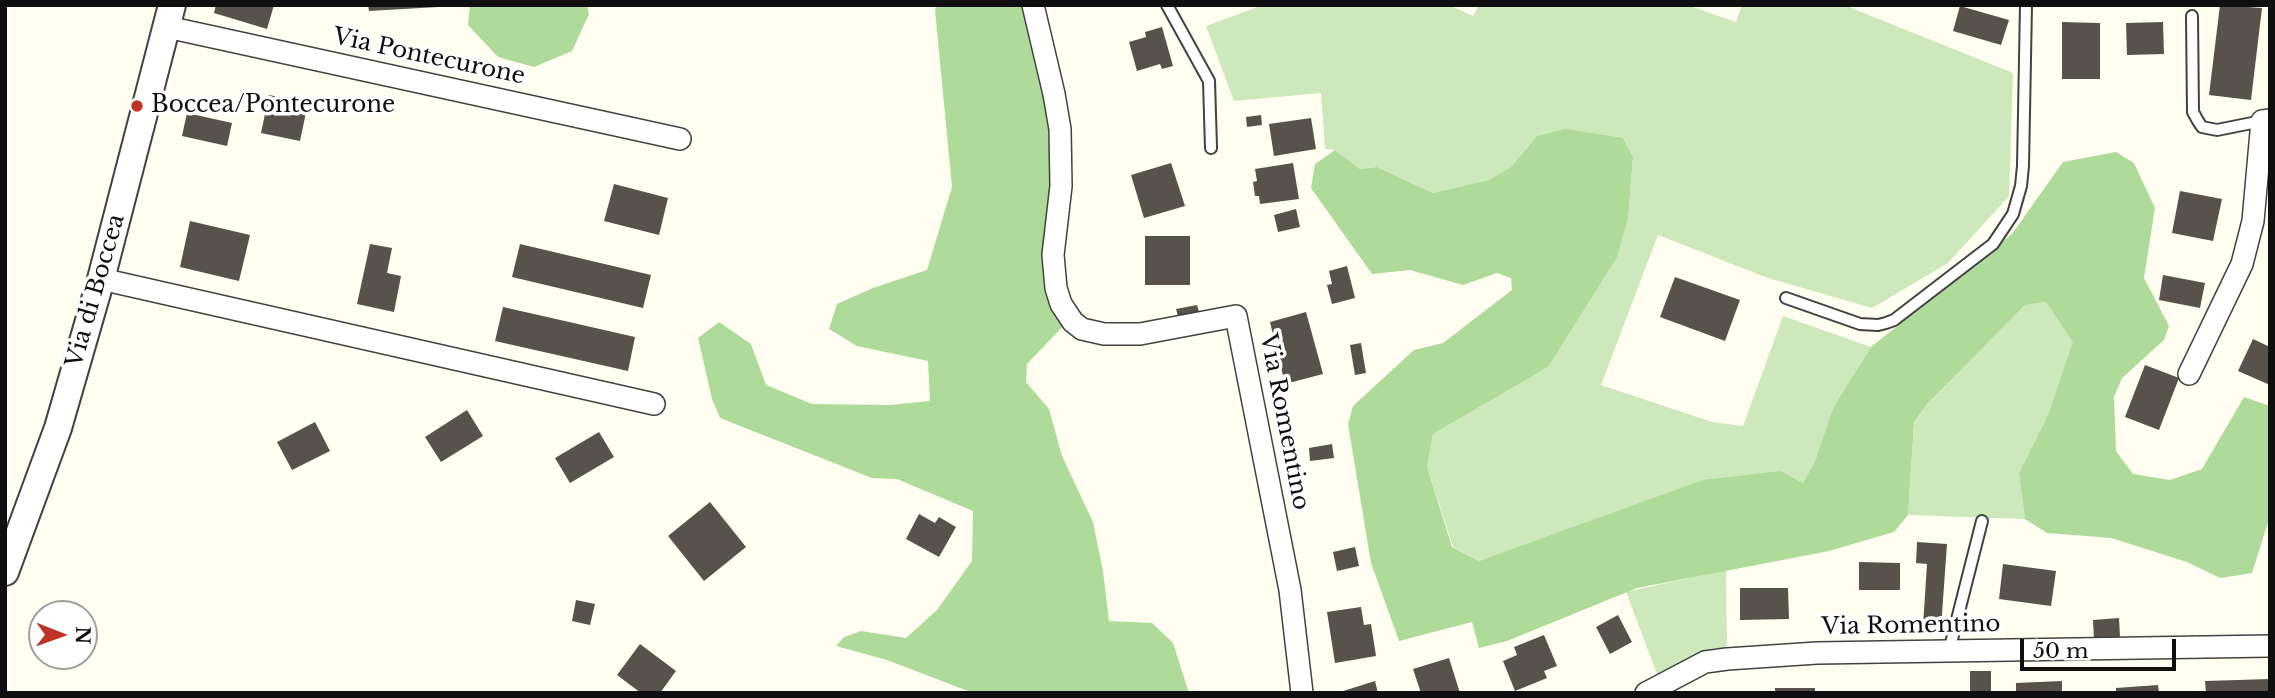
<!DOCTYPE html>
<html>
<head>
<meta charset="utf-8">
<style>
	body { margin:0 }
	#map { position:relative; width:2275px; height:698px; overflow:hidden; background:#fffef1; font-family:"Libre Baskerville",serif }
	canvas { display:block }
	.frame { position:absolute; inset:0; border:7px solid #0f0f0f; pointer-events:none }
	.north { position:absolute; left:28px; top:600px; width:70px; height:70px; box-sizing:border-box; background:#fff; border:2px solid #9f9f9f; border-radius:50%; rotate:91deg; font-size:19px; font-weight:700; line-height:28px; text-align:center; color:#0f0f0f }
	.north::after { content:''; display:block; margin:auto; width:24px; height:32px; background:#be3528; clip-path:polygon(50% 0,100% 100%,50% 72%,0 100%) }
	.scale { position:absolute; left:2020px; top:639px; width:156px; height:32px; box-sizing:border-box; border:4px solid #0f0f0f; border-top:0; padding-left:9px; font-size:21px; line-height:24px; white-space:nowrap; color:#0f0f0f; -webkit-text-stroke:5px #fff; paint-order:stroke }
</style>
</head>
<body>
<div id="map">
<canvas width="2275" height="698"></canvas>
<div class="frame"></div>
<div class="north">N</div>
<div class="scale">50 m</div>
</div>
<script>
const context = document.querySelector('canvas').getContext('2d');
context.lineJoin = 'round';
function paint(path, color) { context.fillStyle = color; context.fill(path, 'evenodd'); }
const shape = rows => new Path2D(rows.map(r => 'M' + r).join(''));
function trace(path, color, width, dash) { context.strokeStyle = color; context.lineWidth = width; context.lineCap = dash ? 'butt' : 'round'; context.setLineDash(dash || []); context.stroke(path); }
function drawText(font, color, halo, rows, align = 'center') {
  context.font = font + ' "Libre Baskerville",serif'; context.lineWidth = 7; context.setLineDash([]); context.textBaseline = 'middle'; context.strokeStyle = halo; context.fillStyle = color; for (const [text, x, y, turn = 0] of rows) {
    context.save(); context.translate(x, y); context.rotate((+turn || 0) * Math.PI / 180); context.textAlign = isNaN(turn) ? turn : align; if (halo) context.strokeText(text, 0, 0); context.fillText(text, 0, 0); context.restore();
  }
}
paint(shape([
	[1263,5,1449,5,1473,16,1479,5,1687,5,1736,22,1742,5,1844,5,2013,73,2009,196,1948,263,1872,308,1768,278,1658,235,1601,385,1712,422,1743,426,1783,316,1871,347,1833,408,1815,461,1803,483,1781,471,1569,530,1479,561,1453,547,1427,467,1433,434,1548,367,1628,219,1633,157,1623,138,1537,136,1511,167,1489,180,1433,193,1377,167,1360,169,1335,150,1325,149,1321,93,1234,101,1206,26],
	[2046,302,2074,342,2048,415,2019,473,2025,519,1908,515,1914,424,1927,404,2025,305],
	[1726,570,1727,646,1657,674,1626,592]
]), '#cde9bb');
paint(shape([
	[470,5,587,5,589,14,572,51,534,67,498,57,468,25],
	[937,5,1022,5,1048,99,1066,323,1027,364,1026,382,1049,409,1062,456,1093,522,1103,571,1109,621,1152,623,1173,643,1189,693,973,693,887,660,836,646,844,637,861,631,906,638,937,610,972,561,973,511,897,479,872,478,720,418,712,399,698,338,719,322,751,344,766,385,812,404,890,405,930,401,928,361,857,346,829,329,837,304,873,288,927,270,952,187,935,10],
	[1565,129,1623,138,1633,157,1628,219,1617,257,1548,367,1433,434,1427,467,1452,547,1479,561,1703,480,1781,471,1803,483,1815,461,1833,408,1871,347,2012,234,2063,162,2116,152,2134,163,2155,208,2144,278,2169,326,2164,340,2122,378,2114,397,2116,451,2133,474,2170,480,2202,469,2244,397,2270,406,2270,516,2252,573,2220,578,2187,562,2111,538,2047,533,2025,519,2019,473,2048,415,2073,342,2046,302,2025,305,1927,404,1914,423,1908,515,1894,532,1829,551,1637,588,1507,641,1479,648,1472,622,1399,641,1371,563,1348,424,1353,406,1414,350,1443,343,1512,290,1511,278,1497,273,1463,285,1410,270,1372,274,1311,188,1315,164,1335,150,1360,169,1377,167,1433,193,1489,180,1511,167,1537,136]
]), '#aeda9a');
paint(shape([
	[216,5,274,5,267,29,214,13],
	[368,5,438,5,438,7,369,11],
	[2220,5,2262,8,2251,100,2209,95],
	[1960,6,2009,20,2001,45,1953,31],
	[2062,22,2100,23,2100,79,2062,79],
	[2163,22,2164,54,2127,55,2126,23],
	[1162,27,1173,66,1162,69,1160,64,1137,71,1129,42,1146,37,1145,32],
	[269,95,308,103,300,141,261,133],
	[187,113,232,123,227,146,182,136],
	[1261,115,1262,125,1247,127,1246,117],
	[1311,118,1316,149,1274,156,1269,124],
	[1171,163,1185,206,1144,218,1131,175],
	[1293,163,1299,199,1260,204,1259,196,1255,196,1253,182,1257,181,1255,169],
	[614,184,668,198,659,235,604,221],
	[2180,191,2222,199,2213,241,2172,233],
	[1296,209,1300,227,1278,232,1274,215],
	[190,221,250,235,239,281,180,267],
	[1145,236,1190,236,1190,285,1145,285],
	[370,244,392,248,387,273,401,276,394,312,357,304],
	[520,244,651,275,643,308,512,277],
	[1347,266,1355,298,1332,304,1327,285,1332,284,1329,271],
	[2163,275,2205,283,2200,308,2159,300],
	[1675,277,1740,300,1725,341,1660,317],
	[1197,305,1200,315,1179,320,1176,309],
	[503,307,635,337,628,371,495,341],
	[1306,312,1323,374,1285,384,1270,322],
	[2253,339,2270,347,2270,385,2238,371],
	[1361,343,1366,373,1355,375,1350,345],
	[2145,365,2179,378,2159,430,2125,417],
	[467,410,483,436,441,462,425,437],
	[315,422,330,451,292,470,277,442],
	[599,432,614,457,570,483,555,458],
	[1332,444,1334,458,1310,461,1309,448],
	[710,502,746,547,704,581,668,536],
	[919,514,935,523,939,517,956,527,939,557,906,539],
	[1917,542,1947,544,1941,628,1923,626,1927,564,1916,563],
	[1355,547,1359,566,1337,571,1333,552],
	[1859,562,1900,563,1900,590,1859,590],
	[2003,564,2056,571,2051,606,1999,599],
	[1740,588,1788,588,1789,619,1740,620],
	[576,600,595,604,590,625,572,621],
	[1361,607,1364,625,1371,624,1376,656,1335,663,1327,612],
	[1618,615,1632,642,1610,654,1596,627],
	[2119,618,2120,637,2094,639,2093,620],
	[1544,635,1557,666,1544,671,1547,678,1515,691,1503,661,1517,655,1514,647],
	[640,644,676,671,660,693,641,693,617,675],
	[1449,658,1460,693,1421,693,1413,669],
	[1970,671,1991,671,1991,693,1970,693],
	[2270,679,2270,693,2206,693,2205,681],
	[1375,681,1378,693,1340,693,1340,692],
	[2062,681,2062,693,2016,693,2016,683],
	[2158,685,2159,693,2116,693,2116,688],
	[1775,688,1815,688,1815,693,1775,693]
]), '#57524b');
const service = shape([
	[1167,5,1209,81,1211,148],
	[2192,16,2193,112,2198,121,2202,127,2217,130,2262,121],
	[1786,298,1860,324,1878,325,1886,323,1894,320,1993,244,2013,214,2021,186,2023,166,2026,5],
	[1949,651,1982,521]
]);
const minor = shape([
	[1033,5,1054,94,1060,129,1061,186,1053,255,1056,288,1061,304,1073,322,1082,329,1104,334,1140,334,1236,316,1290,590,1302,693],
	[167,27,680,139],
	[101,279,654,404],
	[2189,374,2242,264,2253,221,2262,121,2270,120],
	[1646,693,1705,662,1727,659,1817,653,2270,646]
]);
const tertiary = shape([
	[5,572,58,428,101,279,172,5]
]);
trace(service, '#424242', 14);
trace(minor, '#424242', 24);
trace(tertiary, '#424242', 30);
trace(service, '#fff', 10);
trace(minor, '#fff', 21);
trace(tertiary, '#fff', 26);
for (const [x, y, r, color] of [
	[137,106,7,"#be3528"]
]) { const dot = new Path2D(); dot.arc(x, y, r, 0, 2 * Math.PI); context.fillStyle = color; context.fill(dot); trace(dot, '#fff', 2.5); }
drawText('23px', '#0f0f0f', '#fff', [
	["Via Pontecurone",429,57,12],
	["Via di Boccea",96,291,-74],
	["Via Romentino",1284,422,79],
	["Via Romentino",1911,626,-1]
]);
drawText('23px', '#0f0f0f', '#fff', [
	["Boccea/Pontecurone",151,106]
], 'left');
</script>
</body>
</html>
